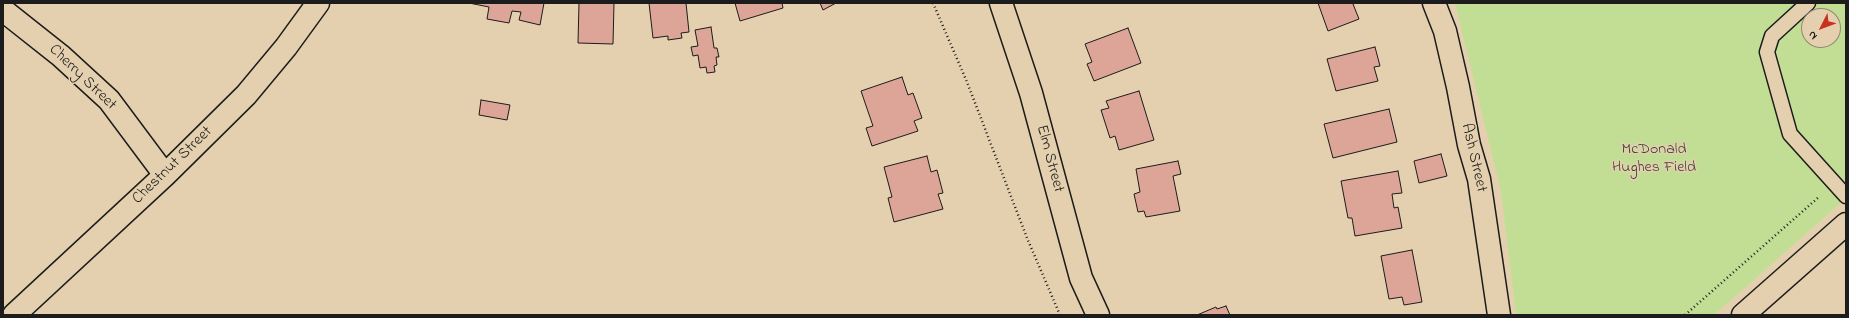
<!DOCTYPE html>
<html>
<head>
<meta charset="utf-8">
<style>
	body { margin:0 }
	#map { position:relative; width:1849px; height:318px; overflow:hidden; background:#e4d0ae; font-family:"Indie Flower",sans-serif }
	canvas { display:block }
	.frame { position:absolute; inset:0; border:4px solid #1c1c1c; pointer-events:none }
	.north { position:absolute; left:1801px; top:8px; width:40px; height:40px; box-sizing:border-box; background:#e4d0ae; border:1px solid #948874; border-radius:50%; rotate:228deg; font-size:11px; font-weight:700; line-height:16px; text-align:center; color:#1c1c1c }
	.north::after { content:''; display:block; margin:auto; width:14px; height:18px; background:#c8321e; clip-path:polygon(50% 0,100% 100%,50% 72%,0 100%) }
</style>
</head>
<body>
<div id="map">
<canvas width="1849" height="318"></canvas>
<div class="frame"></div>
<div class="north">N</div>
</div>
<script>
const context = document.querySelector('canvas').getContext('2d');
context.lineJoin = 'round';
function paint(path, color) { context.fillStyle = color; context.fill(path, 'evenodd'); }
const shape = rows => new Path2D(rows.map(r => 'M' + r).join(''));
function trace(path, color, width, dash) { context.strokeStyle = color; context.lineWidth = width; context.lineCap = dash ? 'butt' : 'round'; context.setLineDash(dash || []); context.stroke(path); }
function drawText(font, color, halo, rows, align = 'center') {
  context.font = font + ' "Indie Flower",sans-serif'; context.lineWidth = 3; context.setLineDash([]); context.textBaseline = 'middle'; context.strokeStyle = halo; context.fillStyle = color; for (const [text, x, y, turn = 0] of rows) {
    context.save(); context.translate(x, y); context.rotate((+turn || 0) * Math.PI / 180); context.textAlign = isNaN(turn) ? turn : align; if (halo) context.strokeText(text, 0, 0); context.fillText(text, 0, 0); context.restore();
  }
}
paint(shape([
	[1455,3,1846,3,1846,198,1714,315,1516,315,1501,191],
	[1809,16,1833,16,1833,40,1809,40]
]), '#c2de95');
const building = shape([
	[469,3,544,3,540,25,519,20,521,12,512,11,509,23,487,19,489,7,469,3],
	[579,3,614,3,613,44,578,43,579,3],
	[649,3,686,3,689,32,681,33,682,38,668,40,668,36,653,38,649,3],
	[735,3,782,3,783,8,740,21,735,3],
	[820,3,836,3,823,10,820,3],
	[1318,3,1355,3,1353,4,1359,19,1328,31,1318,3],
	[711,27,714,48,717,48,719,57,716,57,717,65,714,66,715,72,707,73,706,67,700,68,698,55,693,56,691,47,698,46,695,30,711,27],
	[1128,28,1141,63,1094,81,1087,64,1092,62,1085,44,1128,28],
	[1375,47,1380,66,1374,67,1378,81,1336,91,1327,59,1375,47],
	[902,77,908,95,913,93,922,118,914,121,918,131,872,146,866,128,873,126,861,91,902,77],
	[1139,91,1154,140,1119,150,1115,136,1110,138,1101,110,1109,108,1106,101,1139,91],
	[481,100,510,105,507,120,479,115,481,100],
	[1389,109,1397,142,1333,158,1324,124,1389,109],
	[1441,154,1447,176,1419,183,1414,161,1441,154],
	[927,156,931,172,937,170,943,193,938,194,943,209,894,222,888,198,892,197,884,167,927,156],
	[1178,161,1181,174,1173,176,1180,211,1146,217,1144,211,1138,212,1134,194,1140,192,1136,169,1178,161],
	[1398,171,1402,193,1392,194,1394,208,1398,207,1402,228,1355,236,1352,218,1348,218,1341,181,1398,171],
	[1412,250,1422,302,1404,305,1402,297,1389,299,1381,256,1412,250],
	[1226,306,1230,315,1197,315,1216,307,1217,309,1226,306]
]);
paint(building, '#dda498');
trace(building, '#1c1c1c', 1);
const lane = shape([
	[1808,3,1772,36,1767,52,1790,134,1846,196]
]);
const street = shape([
	[1434,3,1445,31,1458,87,1469,145,1479,179,1499,315],
	[3,10,61,56,109,100,165,175],
	[14,315,165,175,246,95,286,47,318,3]
]);
const secondary = shape([
	[1001,3,1031,93,1081,278,1098,315],
	[1743,315,1846,224]
]);
trace(lane, '#1c1c1c', 17);
trace(street, '#1c1c1c', 25);
trace(secondary, '#1c1c1c', 25);
trace(shape([
	[933,3,967,82,1027,238,1060,315],
	[1685,315,1820,196]
]), '#1c1c1c', 2.5, [1, 3]);
trace(lane, '#e4d0ae', 14);
trace(street, '#e4d0ae', 22);
trace(secondary, '#e4d0ae', 22);
drawText('16px', '#1c1c1c', '#e4d0ae', [
	["Cherry Street",82,78,44],
	["Ash Street",1473,158,77],
	["Elm Street",1049,159,75],
	["Chestnut Street",173,166,-44]
]);
drawText('16px', '#3d4334', '#e4d0ae', [
	["McDonald",1654,150],
	["Hughes Field",1654,168]
]);
</script>
</body>
</html>
